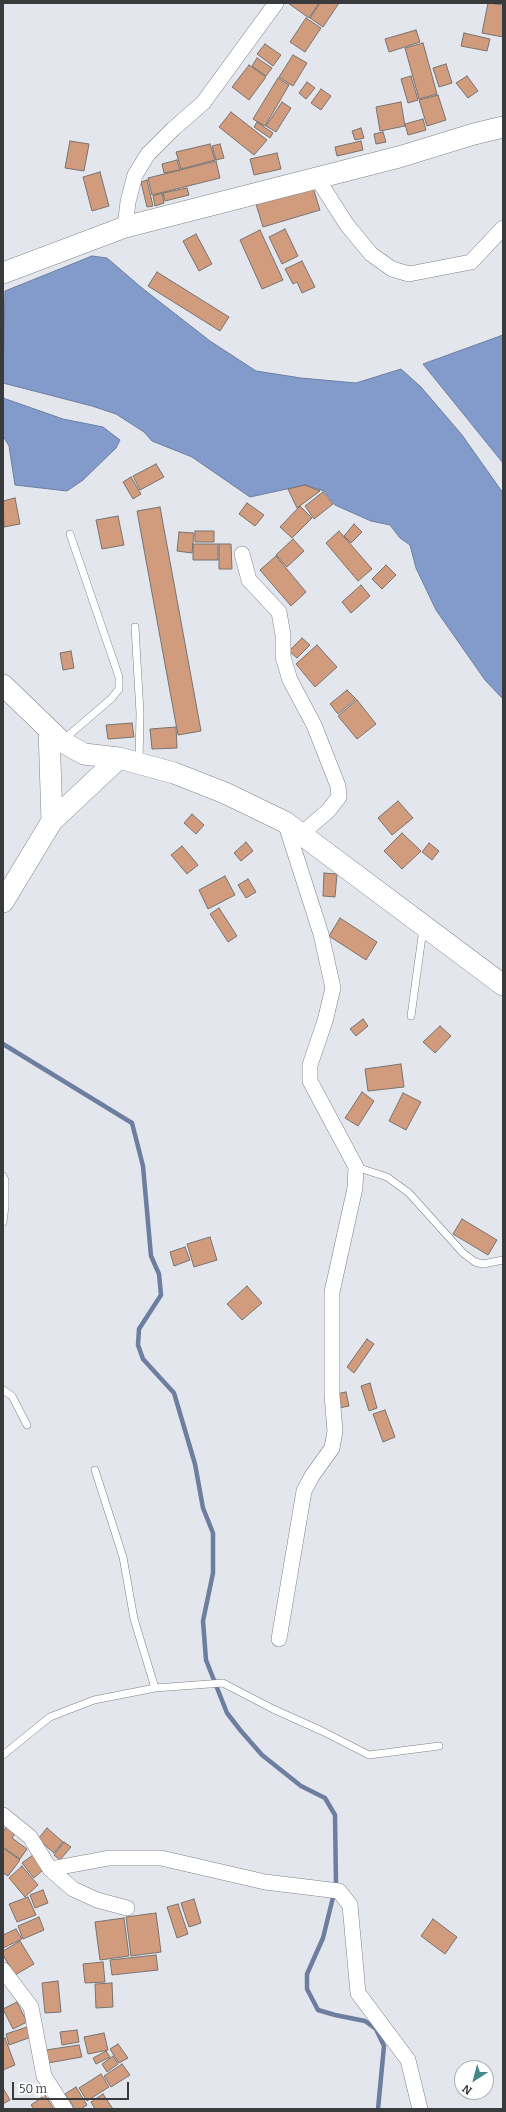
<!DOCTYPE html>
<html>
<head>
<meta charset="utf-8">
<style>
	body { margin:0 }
	#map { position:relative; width:506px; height:2112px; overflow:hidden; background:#e3e7ed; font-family:Bitter,serif }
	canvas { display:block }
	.frame { position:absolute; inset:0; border:4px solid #393a3c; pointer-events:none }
	.north { position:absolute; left:454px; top:2060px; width:40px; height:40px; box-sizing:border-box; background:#fff; border:1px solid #b0b0b1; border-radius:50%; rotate:216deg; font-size:11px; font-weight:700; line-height:16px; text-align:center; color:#393a3c }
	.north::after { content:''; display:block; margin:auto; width:14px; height:18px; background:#428a88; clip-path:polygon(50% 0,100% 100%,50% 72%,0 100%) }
	.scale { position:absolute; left:12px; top:2082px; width:117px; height:18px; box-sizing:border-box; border:2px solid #393a3c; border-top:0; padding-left:5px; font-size:12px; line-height:14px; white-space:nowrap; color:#393a3c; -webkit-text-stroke:3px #fff; paint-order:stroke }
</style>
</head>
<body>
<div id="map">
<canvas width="506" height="2112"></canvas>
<div class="frame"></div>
<div class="north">N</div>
<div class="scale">50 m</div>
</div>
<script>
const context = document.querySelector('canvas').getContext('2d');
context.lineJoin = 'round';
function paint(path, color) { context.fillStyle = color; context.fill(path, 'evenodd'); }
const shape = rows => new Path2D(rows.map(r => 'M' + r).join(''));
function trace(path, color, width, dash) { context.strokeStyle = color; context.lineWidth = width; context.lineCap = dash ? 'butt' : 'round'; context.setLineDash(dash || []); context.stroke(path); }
const water = shape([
	[92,256,107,258,142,288,210,341,256,371,301,378,356,383,401,369,421,387,462,435,503,493,503,699,485,680,436,610,416,568,410,545,400,538,390,525,371,521,335,505,324,491,305,485,250,497,192,457,152,441,144,432,116,414,92,406,3,383,5,291,92,256],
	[503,335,503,463,423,364,503,335],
	[3,398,63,419,103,427,120,440,116,448,83,480,67,491,15,485,9,446,3,436,3,398]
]);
paint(water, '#839bcb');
trace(water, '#6d7ea0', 1);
trace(shape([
	[3,1044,132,1123,143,1166,151,1256,159,1274,161,1295,139,1329,138,1345,143,1359,174,1393,195,1464,203,1508,213,1533,213,1573,203,1621,206,1660,227,1713,241,1731,262,1755,301,1786,325,1798,335,1815,336,1885,323,1938,307,1974,307,1989,318,2010,335,2015,365,2021,376,2029,384,2046,378,2109]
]), '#6d7ea0', 4.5);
const building = shape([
	[288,3,319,3,309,18,288,3],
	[320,3,339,3,323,27,310,18,320,3],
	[488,3,503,5,503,37,482,33,488,3],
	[306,18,321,28,305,52,290,42,306,18],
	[416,30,420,42,389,52,385,39,416,30],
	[464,33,490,39,487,51,461,46,464,33],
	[423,43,437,94,419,99,405,48,423,43],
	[265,44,281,55,273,66,257,54,265,44],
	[293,55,307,63,293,86,279,77,293,55],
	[257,58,272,68,266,76,252,66,257,58],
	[446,64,452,83,439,87,433,68,446,64],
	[249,65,266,77,249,100,232,87,249,65],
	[411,76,418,100,408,103,401,79,411,76],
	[467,76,478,91,468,98,456,83,467,76],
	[278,78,289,85,265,126,253,119,278,78],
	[307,82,315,88,306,99,299,93,307,82],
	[321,89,331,96,321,110,311,103,321,89],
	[438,95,446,120,427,126,419,100,438,95],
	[282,102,291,108,276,132,266,126,282,102],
	[401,102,405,126,380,131,376,107,401,102],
	[231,112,267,140,254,155,219,127,231,112],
	[423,119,426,130,408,135,405,124,423,119],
	[257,122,273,133,270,138,254,127,257,122],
	[361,128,364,138,355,140,352,131,361,128],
	[383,132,386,142,376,144,374,134,383,132],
	[70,141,89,144,84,171,65,168,70,141],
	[361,141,363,150,337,156,335,147,361,141],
	[210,144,215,160,181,169,176,152,210,144],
	[220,144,224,158,216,160,212,146,220,144],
	[277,153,281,169,254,175,250,159,277,153],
	[177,160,180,170,164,173,162,164,177,160],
	[216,161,220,178,152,195,148,178,216,161],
	[100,172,109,206,92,211,83,177,100,172],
	[147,180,153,206,147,207,141,182,147,180],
	[187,188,189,195,165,201,163,193,187,188],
	[313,188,320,210,263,227,256,204,313,188],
	[162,193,164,203,155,206,153,196,162,193],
	[285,229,298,256,282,264,269,237,285,229],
	[260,230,283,280,262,289,240,240,260,230],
	[196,234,212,264,199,271,183,241,196,234],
	[302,261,315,287,302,293,297,282,293,284,285,269,302,261],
	[157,272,229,317,220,331,148,286,157,272],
	[156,464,164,477,140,490,133,476,156,464],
	[131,477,141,494,133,499,123,482,131,477],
	[305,485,320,491,297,508,288,489,305,485],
	[323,492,333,504,314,519,305,506,323,492],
	[15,498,20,524,4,527,3,501,15,498],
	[247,503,264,515,255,526,239,514,247,503],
	[300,506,312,518,292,538,280,527,300,506],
	[160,507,201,731,178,735,137,511,160,507],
	[118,516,124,545,102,549,96,520,118,516],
	[354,524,362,532,351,543,344,536,354,524],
	[195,531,214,531,214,542,195,542,195,531],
	[339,531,372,569,358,581,326,543,339,531],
	[179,532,194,533,192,553,177,551,179,532],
	[293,539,304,551,287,567,276,555,293,539],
	[193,544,218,544,218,560,193,560,193,544],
	[219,544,231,544,232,569,219,569,219,544],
	[276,556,306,592,291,606,260,570,276,556],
	[386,565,396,575,382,589,372,579,386,565],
	[361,585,370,596,351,613,342,602,361,585],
	[302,638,310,645,297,658,289,651,302,638],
	[317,645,337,667,315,687,296,664,317,645],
	[71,651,74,668,63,670,60,653,71,651],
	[347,690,356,699,338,714,330,704,347,690],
	[357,700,376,724,357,739,338,716,357,700],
	[132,723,134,737,108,739,106,725,132,723],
	[176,727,177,748,152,749,150,729,176,727],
	[398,801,413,818,392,835,378,818,398,801],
	[192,814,204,825,196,834,184,823,192,814],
	[402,833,421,851,402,869,384,851,402,833],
	[246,842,253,851,241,861,234,853,246,842],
	[429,843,439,851,432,860,422,852,429,843],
	[182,846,198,865,187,874,171,855,182,846],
	[324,873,337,874,335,897,323,896,324,873],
	[225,876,235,895,208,909,199,890,225,876],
	[248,879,256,892,246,898,238,885,248,879],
	[219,908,237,936,228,942,210,914,219,908],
	[340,918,377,942,366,960,329,936,340,918],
	[363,1019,368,1026,356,1036,350,1029,363,1019],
	[440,1026,451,1036,435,1053,423,1042,440,1026],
	[401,1064,404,1087,368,1091,365,1069,401,1064],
	[362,1092,374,1101,358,1126,345,1118,362,1092],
	[403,1093,421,1102,406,1130,389,1121,403,1093],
	[462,1219,497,1240,488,1255,453,1234,462,1219],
	[210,1237,217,1260,194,1267,187,1244,210,1237],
	[185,1247,190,1260,174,1266,170,1252,185,1247],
	[247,1286,262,1303,242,1320,227,1304,247,1286],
	[367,1339,374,1344,354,1373,347,1367,367,1339],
	[370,1383,377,1408,369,1411,361,1386,370,1383],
	[346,1392,349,1406,339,1408,336,1394,346,1392],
	[385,1410,395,1437,383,1442,373,1414,385,1410],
	[9,1823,18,1829,12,1838,27,1849,20,1859,3,1847,3,1832,9,1823],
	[47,1828,63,1842,54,1853,38,1839,47,1828],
	[64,1842,71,1847,60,1860,54,1855,64,1842],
	[3,1848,20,1860,8,1876,3,1873,3,1848],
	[33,1855,44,1869,34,1878,22,1863,33,1855],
	[22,1866,38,1885,25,1897,9,1878,22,1866],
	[43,1890,48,1903,35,1908,30,1895,43,1890],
	[28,1897,36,1915,17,1922,9,1904,28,1897],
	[194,1899,201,1923,189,1927,181,1903,194,1899],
	[178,1904,188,1934,177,1938,167,1907,178,1904],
	[156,1913,161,1952,131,1956,126,1917,156,1913],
	[39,1917,44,1930,23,1939,18,1926,39,1917],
	[124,1918,129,1956,100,1960,95,1922,124,1918],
	[433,1919,457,1937,445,1954,421,1936,433,1919],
	[16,1929,22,1939,3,1948,3,1935,16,1929],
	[20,1941,34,1964,15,1975,3,1955,3,1951,20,1941],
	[156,1955,158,1970,112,1975,110,1960,156,1955],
	[103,1962,105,1982,85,1983,83,1964,103,1962],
	[58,1981,61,2012,45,2013,42,1983,58,1981],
	[112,1983,113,2007,96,2008,95,1984,112,1983],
	[17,2002,27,2022,13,2029,3,2009,17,2002],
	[30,2026,34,2036,9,2045,6,2034,30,2026],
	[77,2030,79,2042,62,2045,60,2032,77,2030],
	[104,2033,108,2050,88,2054,84,2037,104,2033],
	[5,2038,15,2065,3,2070,3,2039,5,2038],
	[118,2044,128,2058,119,2063,110,2049,118,2044],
	[79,2045,82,2057,48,2063,46,2050,79,2045],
	[106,2051,110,2057,96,2064,93,2058,106,2051],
	[113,2056,118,2064,107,2072,102,2064,113,2056],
	[122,2064,130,2075,111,2087,104,2076,122,2064],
	[101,2074,109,2087,87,2101,79,2088,101,2074],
	[76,2087,87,2105,81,2109,75,2109,65,2094,76,2087],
	[3,2088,10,2100,3,2104,3,2088],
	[103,2094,113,2109,95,2109,91,2102,103,2094],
	[45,2095,54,2109,34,2109,31,2105,45,2095]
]);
paint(building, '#d19c7e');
trace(building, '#78726e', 1);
const service = shape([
	[135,627,140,713,139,762],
	[63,740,111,699,119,689,119,677,70,534],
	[411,1016,423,929],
	[356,1167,387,1177,409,1193,463,1253,475,1262,483,1264,503,1260],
	[3,1176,5,1180,5,1206,3,1222],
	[3,1390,12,1396,27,1425],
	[95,1470,123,1557,134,1619,155,1688],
	[3,1755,50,1717,94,1700,155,1688,223,1683,273,1709,322,1731,369,1755,439,1746]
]);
const minor = shape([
	[317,178,347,225,371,254,392,269,409,274,471,262,503,228],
	[125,227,128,202,135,175,148,154,173,129,203,103,276,3],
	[242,554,249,580,279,612,283,635,283,657,290,680,314,725,338,786,339,797,328,811,301,834],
	[279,1639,304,1491,312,1476,332,1448,335,1431,332,1395,332,1292,355,1188,356,1167,310,1081,310,1065,325,1021,333,988,321,934,285,822],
	[3,1815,30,1837,50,1869,73,1889,97,1900,127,1908],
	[50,1869,109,1858,161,1858,265,1882,339,1891,350,1905,358,1993,408,2060,420,2109],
	[3,1970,31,2007,44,2076,65,2109]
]);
const secondary = shape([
	[3,273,125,227,399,157,474,134,503,127],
	[3,685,61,741,84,754,119,758,174,773,225,793,285,822,503,985],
	[49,730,52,821],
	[3,902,52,821,119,758]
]);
trace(service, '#7f8288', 8);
trace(minor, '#7f8288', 16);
trace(secondary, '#7f8288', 22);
trace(service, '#fff', 7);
trace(minor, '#fff', 15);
trace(secondary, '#fff', 21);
</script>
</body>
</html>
